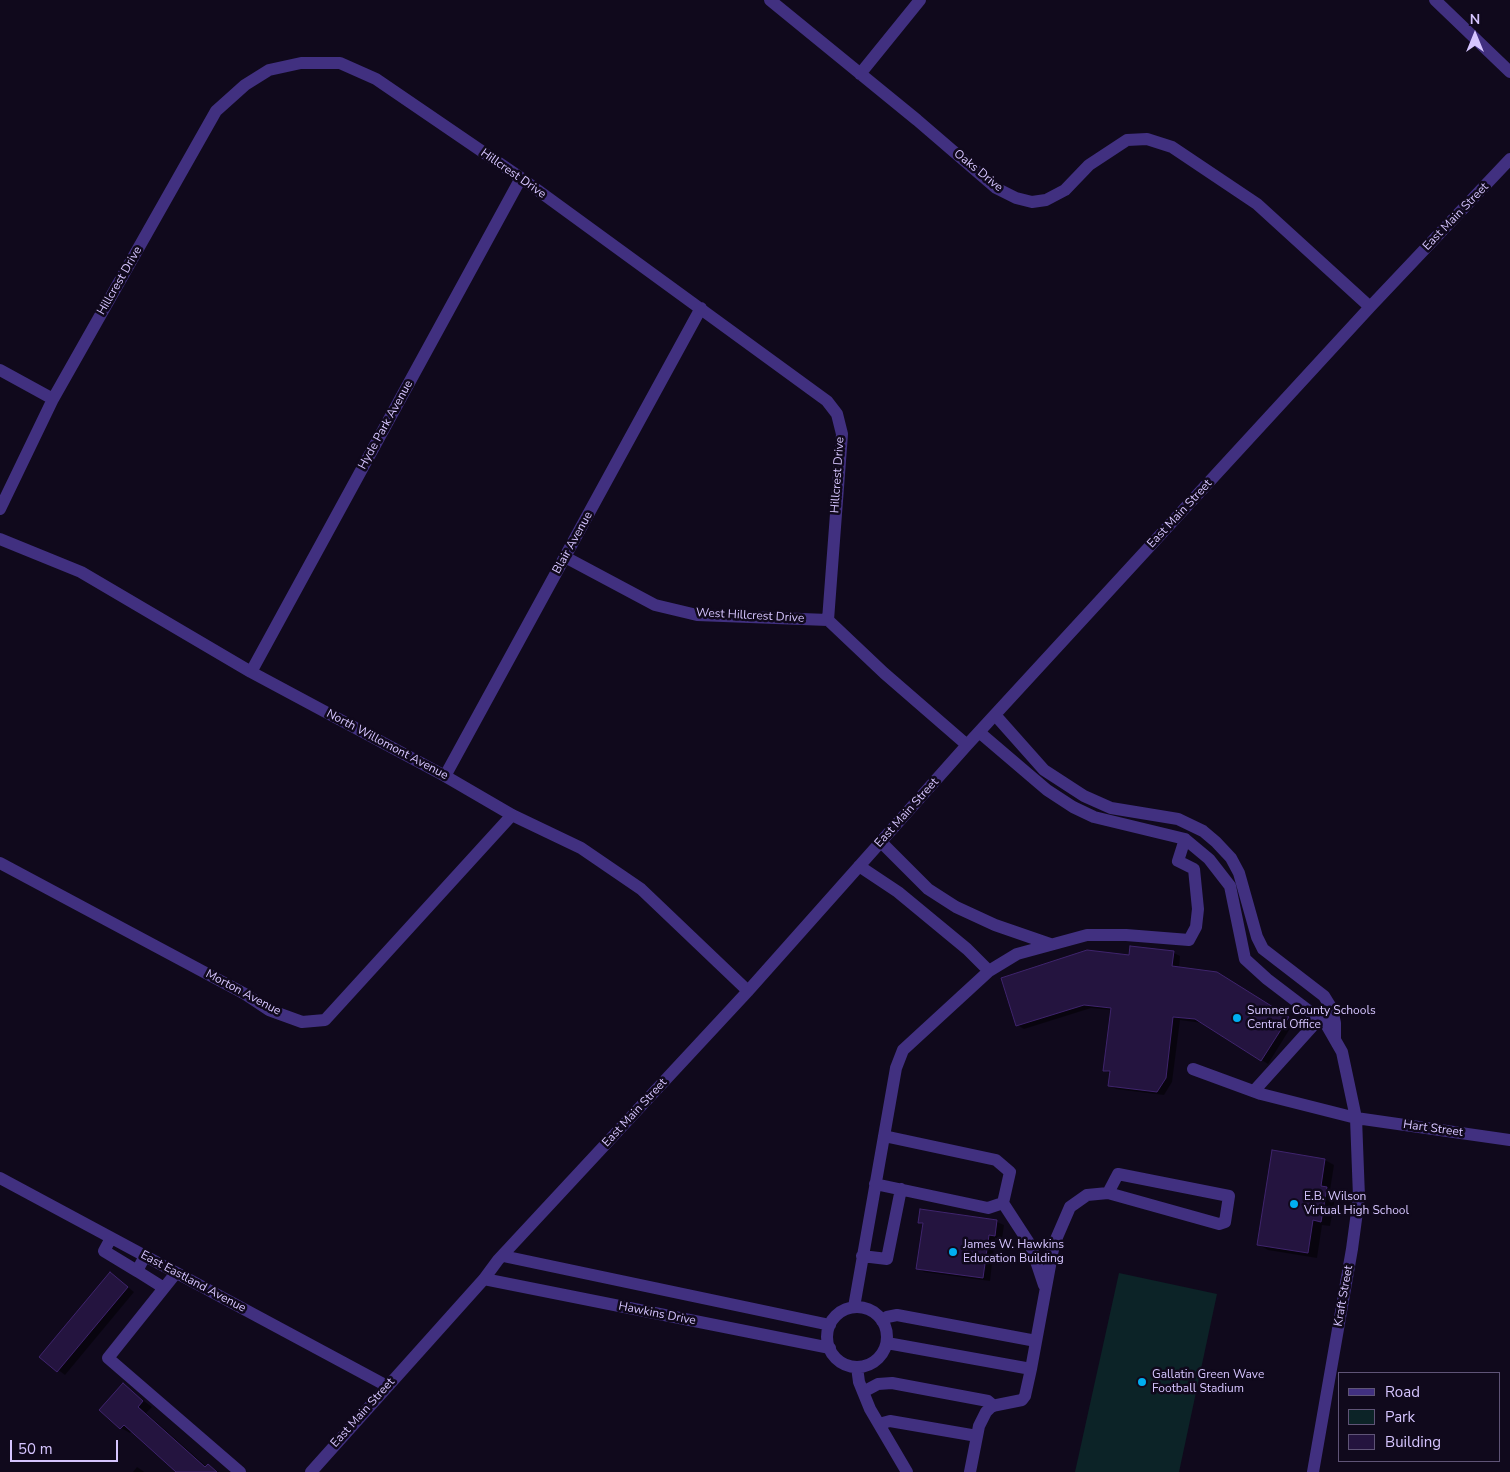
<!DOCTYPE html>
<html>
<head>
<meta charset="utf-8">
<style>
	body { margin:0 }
	#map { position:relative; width:1510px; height:1472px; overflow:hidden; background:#10091c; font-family:"Nunito Sans",sans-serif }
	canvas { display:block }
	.legend { position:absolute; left:1338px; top:1372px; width:162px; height:90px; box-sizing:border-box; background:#10091c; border:1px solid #5f5477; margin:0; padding:6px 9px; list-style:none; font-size:15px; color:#d6c5ff }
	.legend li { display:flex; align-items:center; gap:10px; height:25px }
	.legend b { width:25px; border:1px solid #5f5477 }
	.north { position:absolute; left:1450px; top:10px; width:50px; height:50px; -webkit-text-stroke:4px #10091c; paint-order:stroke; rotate:0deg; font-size:14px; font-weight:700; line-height:20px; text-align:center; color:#d6c5ff }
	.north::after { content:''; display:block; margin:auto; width:18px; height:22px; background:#d6c5ff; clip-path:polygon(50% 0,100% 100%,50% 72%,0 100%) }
	.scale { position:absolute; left:10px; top:1440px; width:108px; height:22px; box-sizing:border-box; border:2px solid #d6c5ff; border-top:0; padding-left:6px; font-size:15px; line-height:18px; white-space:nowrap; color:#d6c5ff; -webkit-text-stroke:4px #10091c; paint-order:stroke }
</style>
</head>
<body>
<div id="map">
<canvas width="1510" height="1472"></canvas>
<ul class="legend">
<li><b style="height:6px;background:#413080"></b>Road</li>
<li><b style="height:14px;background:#0c2327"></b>Park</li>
<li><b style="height:14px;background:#24143f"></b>Building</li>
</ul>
<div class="north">N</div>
<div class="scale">50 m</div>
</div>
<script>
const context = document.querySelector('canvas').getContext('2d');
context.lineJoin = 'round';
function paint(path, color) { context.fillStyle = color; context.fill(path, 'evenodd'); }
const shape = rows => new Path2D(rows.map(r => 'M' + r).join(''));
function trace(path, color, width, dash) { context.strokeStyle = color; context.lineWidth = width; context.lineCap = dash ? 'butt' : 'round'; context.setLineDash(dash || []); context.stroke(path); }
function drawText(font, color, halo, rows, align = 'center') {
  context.font = font + ' "Nunito Sans",sans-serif'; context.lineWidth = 5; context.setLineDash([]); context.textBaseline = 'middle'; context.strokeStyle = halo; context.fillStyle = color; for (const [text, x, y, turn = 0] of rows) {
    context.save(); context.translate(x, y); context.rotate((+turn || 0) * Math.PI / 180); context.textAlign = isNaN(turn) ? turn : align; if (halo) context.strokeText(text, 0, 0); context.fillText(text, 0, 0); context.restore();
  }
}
paint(shape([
	[1119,1273,1217,1294,1179,1472,1075,1472]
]), '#0c2327');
paint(shape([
	[1174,953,1180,956,1179,969,1224,977,1294,1022,1268,1064,1202,1023,1180,1020,1172,1082,1164,1095,1116,1089,1109,1085,1111,1074,1104,1070,1112,1010,1091,1008,1024,1029,1017,1025,1130,957],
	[1273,1152,1325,1160,1334,1165,1330,1190,1336,1193,1330,1226,1322,1225,1317,1258,1268,1250,1259,1245],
	[921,1210,997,1222,1004,1225,1002,1239,995,1238,990,1281,924,1272,918,1268,924,1225,919,1222],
	[110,1273,134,1292,65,1375,41,1357],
	[123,1385,152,1407,146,1413,207,1467,208,1466,219,1472,178,1472,132,1431,130,1433,121,1428],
	[137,1467,143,1471,144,1472,133,1472]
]), '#0007');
const building = shape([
	[1130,946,1174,951,1172,966,1217,972,1289,1017,1261,1061,1195,1019,1173,1017,1166,1078,1157,1092,1108,1086,1110,1071,1103,1071,1111,1008,1084,1005,1016,1026,1001,978,1087,950,1129,955,1130,946],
	[1272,1150,1325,1159,1321,1186,1327,1187,1321,1222,1313,1220,1308,1253,1257,1245,1272,1150],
	[920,1209,997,1220,995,1236,989,1235,983,1278,916,1269,923,1223,918,1223,920,1209],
	[110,1272,128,1287,57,1372,39,1357,110,1272],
	[123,1383,143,1401,138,1407,205,1467,208,1464,217,1472,176,1472,124,1425,120,1429,99,1410,123,1383]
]);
paint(building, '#24143f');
trace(building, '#3f246d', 1);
trace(shape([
	[770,0,917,120,996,188,1016,198,1032,202,1046,200,1065,190,1089,165,1127,140,1147,139,1172,147,1257,204,1370,307],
	[1435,0,1510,72],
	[860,74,920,0],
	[0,370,53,399],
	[0,509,53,399,216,111,245,85,269,70,301,63,340,63,376,79,521,178,827,401,837,414,842,434,828,620,884,673,967,745],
	[0,539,81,572,251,672,445,776,512,815,581,848,641,889,748,991],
	[565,557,655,605,697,615,828,620],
	[251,672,521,178],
	[996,716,1044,770,1084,796,1111,808,1178,819,1203,831,1216,842,1231,858,1239,873,1257,937,1263,949,1324,996,1332,1009,1335,1023,1335,1040],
	[979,732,1047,790,1073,807,1094,817,1185,839,1209,859,1230,886,1245,959,1267,979,1326,1024,1342,1052,1356,1118,1359,1197,1352,1249,1313,1472],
	[445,776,701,308],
	[881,842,928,889,956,907,995,925,1050,944],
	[0,863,245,994,269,1010,302,1022,325,1020,512,815],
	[859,866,898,892,967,949,989,971],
	[1193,1069,1261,1094,1356,1118,1510,1140],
	[1254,1091,1319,1019],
	[0,1178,387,1386],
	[875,1184,988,1208,1003,1203,1010,1172,996,1160,884,1136],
	[1003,1203,1031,1246,1044,1285],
	[111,1238,104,1251,137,1271,145,1256],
	[503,1256,830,1325],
	[862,1256,887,1259,901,1189],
	[137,1271,164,1288],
	[176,1273,108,1358,240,1472],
	[484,1279,830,1348],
	[854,1307,896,1068,903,1050,989,971,1017,954,1087,935,1126,935,1189,940,1196,927,1198,909,1194,869,1178,861,1185,839],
	'827 1337a30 30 0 1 1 60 0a30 30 0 1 1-60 0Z',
	[882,1321,887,1317,897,1315,1036,1341],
	[887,1343,1031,1369,1054,1244,1070,1207,1087,1195,1108,1193,1219,1224,1225,1222,1229,1196,1118,1174,1108,1193],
	[857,1367,859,1382,870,1409,907,1472],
	[863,1392,878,1384,892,1383,988,1401,994,1406],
	[879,1424,890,1421,977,1436],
	[311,1472,484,1279,498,1260,748,991,967,745,1370,307,1510,159],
	[970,1472,979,1426,986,1412,992,1406,1022,1400,1025,1396,1031,1369]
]), '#413080', 12);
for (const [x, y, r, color] of [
	[1237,1018,5,"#00aef0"],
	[1294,1204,5,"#00aef0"],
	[953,1252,5,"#00aef0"],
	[1142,1382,5,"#00aef0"]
]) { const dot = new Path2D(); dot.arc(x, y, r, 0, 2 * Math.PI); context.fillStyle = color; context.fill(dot); trace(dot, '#10091c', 2); }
drawText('12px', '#d6c5ff', '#10091c', [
	["Oaks Drive",978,171,39],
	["Hillcrest Drive",513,174,35],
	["East Main Street",1456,217,-46],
	["Hillcrest Drive",120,281,-60],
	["Hyde Park Avenue",386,425,-61],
	["Hillcrest Drive",838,475,-86],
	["East Main Street",1180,514,-47],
	["Blair Avenue",573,543,-61],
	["West Hillcrest Drive",750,616,3],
	["North Willomont Avenue",387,745,28],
	["East Main Street",907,813,-48],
	["Morton Avenue",243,993,28],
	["East Main Street",635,1113,-47],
	["Hart Street",1433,1129,8],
	["East Eastland Avenue",193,1282,28],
	["Kraft Street",1344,1296,-80],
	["Hawkins Drive",657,1314,11],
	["East Main Street",363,1413,-48]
]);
drawText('12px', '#d6c5ff', '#10091c', [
	["Sumner County Schools",1247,1011],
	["Central Office",1247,1025],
	["E.B. Wilson",1304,1197],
	["Virtual High School",1304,1211],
	["James W. Hawkins",963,1245],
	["Education Building",963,1259],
	["Gallatin Green Wave",1152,1375],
	["Football Stadium",1152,1389]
], 'left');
</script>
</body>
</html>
